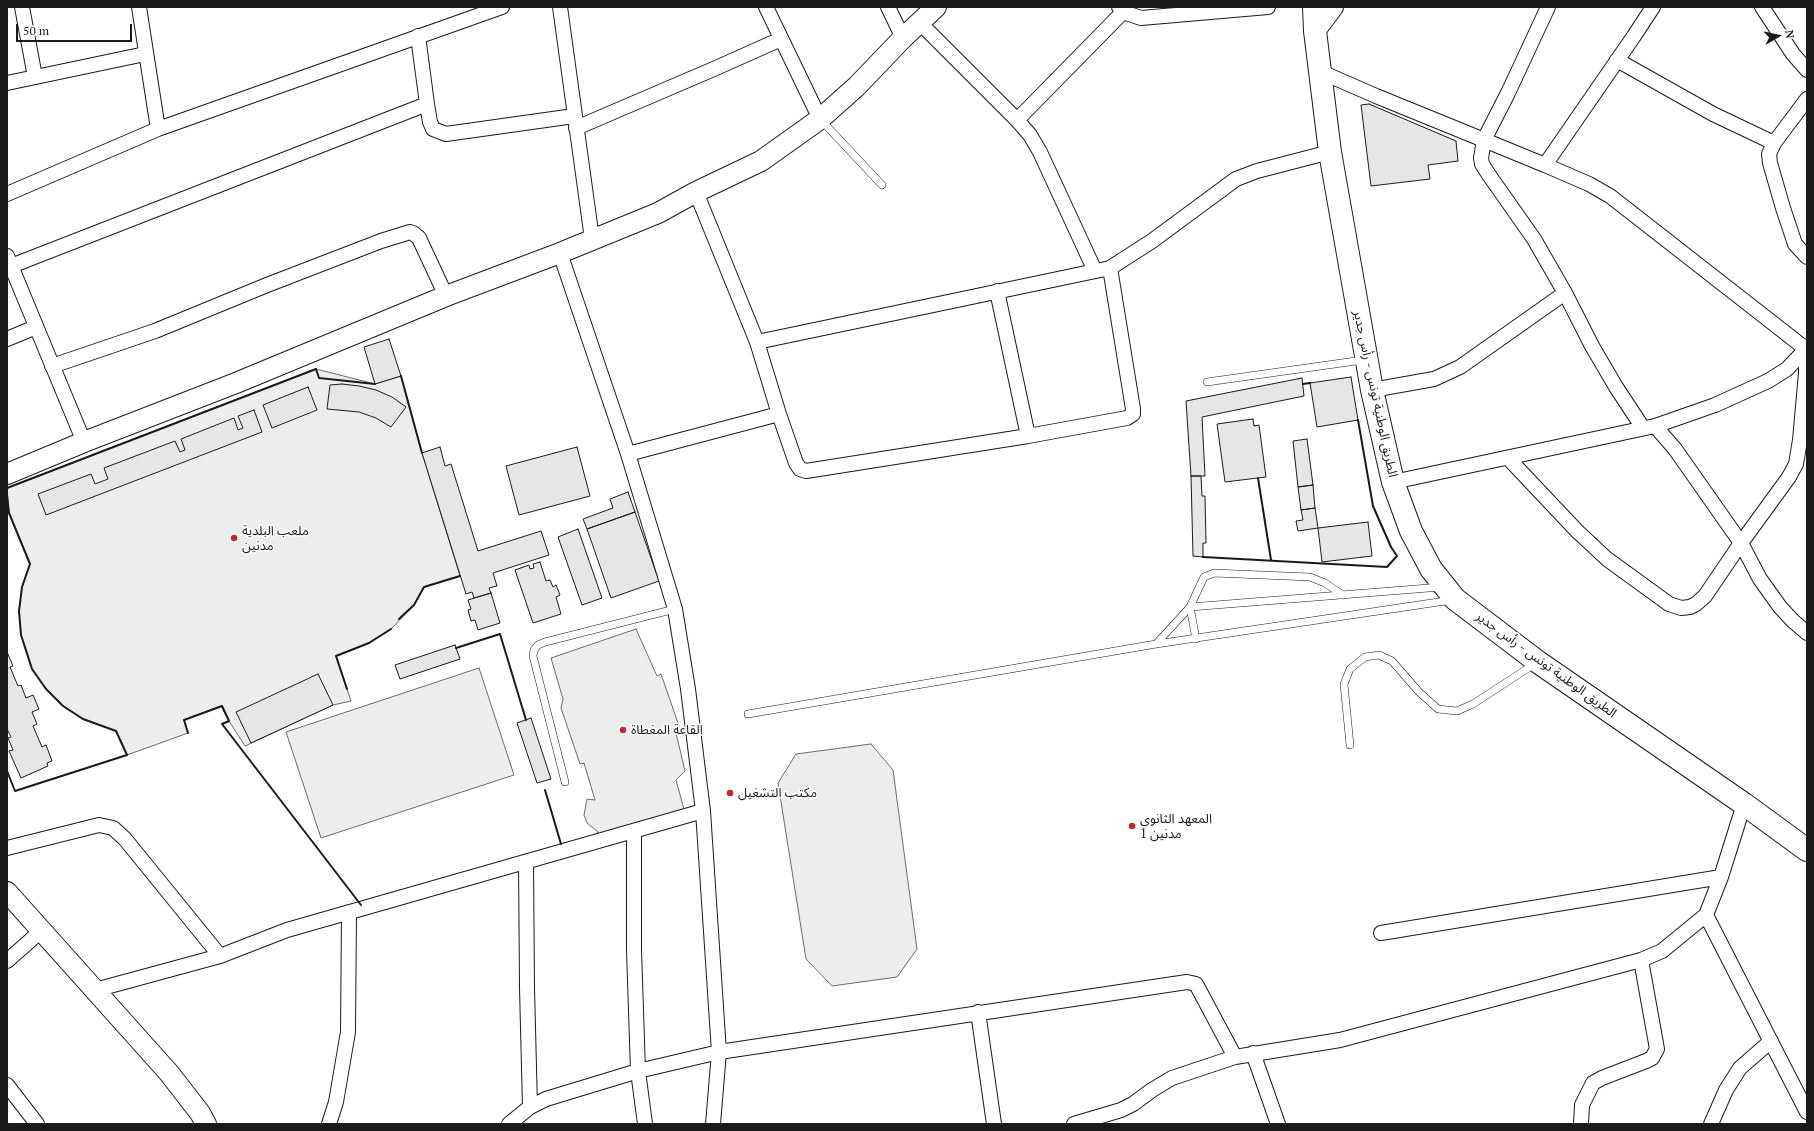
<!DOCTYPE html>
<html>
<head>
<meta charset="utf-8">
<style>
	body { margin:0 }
	#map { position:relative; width:1814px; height:1131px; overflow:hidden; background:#fff; font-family:"PT Serif",serif }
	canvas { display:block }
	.frame { position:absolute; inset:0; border:8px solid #1a1a1a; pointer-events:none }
	.north { position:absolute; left:1758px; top:16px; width:40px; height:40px; -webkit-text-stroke:3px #fff; paint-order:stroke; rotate:81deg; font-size:11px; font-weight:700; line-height:16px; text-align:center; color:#1a1a1a }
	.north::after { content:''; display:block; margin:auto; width:14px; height:18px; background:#1a1a1a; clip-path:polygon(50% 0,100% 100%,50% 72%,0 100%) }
	.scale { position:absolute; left:16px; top:24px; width:116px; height:18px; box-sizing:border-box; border:2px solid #1a1a1a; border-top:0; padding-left:5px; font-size:12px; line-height:14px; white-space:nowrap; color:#1a1a1a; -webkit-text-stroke:3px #fff; paint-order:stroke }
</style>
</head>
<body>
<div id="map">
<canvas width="1814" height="1131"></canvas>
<div class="frame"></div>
<div class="north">N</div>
<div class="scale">50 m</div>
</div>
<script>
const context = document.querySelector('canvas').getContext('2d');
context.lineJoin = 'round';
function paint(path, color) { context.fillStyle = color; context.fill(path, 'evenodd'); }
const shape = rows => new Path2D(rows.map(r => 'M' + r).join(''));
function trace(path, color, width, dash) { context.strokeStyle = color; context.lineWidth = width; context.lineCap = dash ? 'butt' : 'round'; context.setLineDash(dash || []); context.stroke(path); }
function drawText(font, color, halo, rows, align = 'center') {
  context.font = font + ' "PT Serif","Noto Sans Arabic",serif'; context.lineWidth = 3; context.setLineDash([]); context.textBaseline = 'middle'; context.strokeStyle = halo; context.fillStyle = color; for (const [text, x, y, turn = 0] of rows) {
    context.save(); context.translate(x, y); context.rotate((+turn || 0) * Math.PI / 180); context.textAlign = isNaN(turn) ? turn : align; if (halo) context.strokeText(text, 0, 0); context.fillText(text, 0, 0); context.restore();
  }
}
const built = shape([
	[316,369,375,384,401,376,422,453,460,576,424,587,414,605,391,629,369,643,336,656,351,701,333,705,245,746,229,721,221,706,184,720,188,733,127,755,116,731,83,719,63,706,46,689,32,669,21,635,19,611,22,587,30,564,9,513,7,488,316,369],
	[636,629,657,676,661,674,679,726,676,733,685,771,676,780,685,813,599,836,597,831,587,823,584,815,587,799,595,800,584,763,580,764,561,708,563,699,551,658,636,629],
	[479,668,514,775,321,838,286,732,479,668],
	[871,744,893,770,917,949,897,977,832,986,806,959,778,783,796,754,871,744]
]);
paint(built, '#ededed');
trace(built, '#6a6a6a', 1);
const building = shape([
	[1369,104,1456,141,1458,161,1428,165,1430,179,1371,186,1361,105,1369,104],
	[389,339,401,376,375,384,364,347,389,339],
	[1351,377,1358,420,1317,427,1310,383,1351,377],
	[1302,378,1304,396,1202,417,1205,476,1191,476,1186,401,1302,378],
	[342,384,359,386,376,390,392,397,406,407,391,427,376,418,359,412,327,409,330,385,342,384],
	[308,387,317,410,272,428,263,405,308,387],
	[254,410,262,432,46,515,38,494,91,474,95,484,108,479,104,468,175,441,180,452,185,450,181,439,234,418,238,430,243,428,238,416,254,410],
	[1253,419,1254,426,1259,425,1266,477,1225,482,1217,424,1253,419],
	[1307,439,1313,485,1298,487,1293,441,1307,439],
	[440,447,445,466,451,464,478,551,541,531,549,555,493,573,497,586,489,588,491,593,474,598,472,592,466,594,422,453,440,447],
	[577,447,590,496,519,515,506,466,577,447],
	[1191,476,1201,476,1202,496,1205,496,1206,543,1203,543,1203,557,1193,556,1191,476],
	[1313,485,1315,508,1301,510,1298,487,1313,485],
	[628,492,635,512,587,529,583,519,613,508,610,499,628,492],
	[1315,508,1318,528,1298,531,1296,521,1303,520,1301,510,1315,508],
	[635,512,659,581,611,598,587,529,635,512],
	[1368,522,1372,556,1322,562,1318,528,1368,522],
	[578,529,602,598,582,605,558,537,578,529],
	[540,562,546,581,550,580,553,587,556,585,560,595,556,597,561,614,533,623,515,570,529,565,530,569,534,568,533,564,540,562],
	[491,593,500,623,478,630,475,620,471,621,468,610,471,609,468,600,491,593],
	[455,645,460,659,400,679,395,665,455,645],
	[7,652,13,666,10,667,18,686,21,685,26,698,33,695,39,709,32,712,37,724,33,726,42,747,46,745,52,761,47,763,48,766,21,778,9,751,13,750,8,738,11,737,7,729,7,652],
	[318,674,333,705,251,743,236,712,318,674],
	[531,718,551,779,537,783,517,723,531,718]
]);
paint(building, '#e6e6e6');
trace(building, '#1a1a1a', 1);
const lane = shape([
	[821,120,882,185],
	[1207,382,1363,360],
	[1190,607,1441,587],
	[1190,607,1196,639],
	[1156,644,1190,607,1204,577,1214,573,1310,577,1325,583,1343,595],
	[748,714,1156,644,1452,600],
	[1350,745,1344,684,1350,669,1365,657,1379,655,1392,661,1419,692,1438,709,1457,711,1473,704,1536,663],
	[565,782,533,656,534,650,538,645,545,642,675,609]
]);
const street = shape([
	[22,7,35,77],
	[139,7,158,129],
	[560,7,592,239],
	[766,7,820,119],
	[888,7,903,38],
	[1119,7,1123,12,1141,18,1268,7],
	[1762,7,1793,54,1807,70],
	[919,22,1017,120,1030,135,1040,152,1095,271],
	[1617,60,1713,114,1774,143,1769,154,1770,163,1783,208,1795,244,1807,257],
	[1321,72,1376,96,1484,140,1508,93,1548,7],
	[7,83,145,54],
	[427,104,430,122,433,129,446,134,574,116],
	[1017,120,1123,12],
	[576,128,716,68,781,39],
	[1774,143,1807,99],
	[696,192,757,342,1110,268,1152,241,1236,179,1257,171,1330,152],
	[7,194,158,129,502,7],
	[560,253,628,454,675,609,688,689,703,811,719,1052,713,1124],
	[7,256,84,442],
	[11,266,427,104,418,36],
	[997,291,1028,436],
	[7,339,36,327],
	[52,366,155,331,267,285,381,241,410,232,413,233,419,238,446,296],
	[1372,390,1434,379,1460,367,1565,293],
	[779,414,796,463,800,469,806,471,1028,436,1127,418,1133,414,1133,409,1110,268],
	[1655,426,1675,449,1741,543,1760,579,1780,607,1793,621,1807,633],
	[1643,428,1616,387,1592,346,1565,293,1534,239,1489,175,1482,164,1481,158,1484,140,1545,165,1634,36,1653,7],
	[628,454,779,414,757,342],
	[1508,458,1577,531,1607,559,1669,604,1681,608,1690,607,1696,604,1705,596,1741,543,1789,477,1796,464,1800,440,1806,373,1806,349,1610,196,1589,184,1545,165],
	[1393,482,1655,426,1715,405,1768,381,1787,369,1807,348],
	[634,831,634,950,638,1071,645,1124],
	[7,848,99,825,113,828,125,839,220,956],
	[526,862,527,988,530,1107],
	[1706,915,1807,1112],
	[1381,933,1721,877,1744,804],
	[7,961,41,931],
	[95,990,220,956,287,930,703,811],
	[978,1012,994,1124],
	[1253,1053,1278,1124],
	[7,1085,37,1124],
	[329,1124,336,1102,348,1032,349,912],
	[509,1124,530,1107,546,1099,638,1071,719,1052,1187,982,1196,984,1235,1057],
	[1074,1124,1121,1110,1133,1104,1152,1090,1172,1078,1235,1057,1340,1040,1641,960,1662,951,1706,915,1721,877],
	[1581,1124,1582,1105,1593,1083,1602,1078,1646,1061,1652,1058,1657,1049,1641,960],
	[1711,1124,1726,1090,1740,1068,1771,1041]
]);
const secondary = shape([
	[1315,31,1333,7],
	[7,474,84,442,236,383,446,296,560,253,658,213,696,192,761,161,820,119,857,86,903,38,936,7],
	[7,892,169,1073,200,1113,206,1124]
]);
const primary = shape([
	[1314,7,1315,31,1330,152,1372,390,1393,482,1411,531,1431,569,1455,599,1538,662,1744,804,1807,850]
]);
trace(lane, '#1a1a1a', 8);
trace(street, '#1a1a1a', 16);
trace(secondary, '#1a1a1a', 22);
trace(primary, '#1a1a1a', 24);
trace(lane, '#fff', 7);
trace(street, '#fff', 14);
trace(secondary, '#fff', 20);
trace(primary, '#fff', 22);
trace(shape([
	[401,376,422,453],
	[1303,384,1310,383],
	[1258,478,1271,560],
	[7,488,316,369,319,378,375,384],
	[7,495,9,513,30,564,22,587,19,611,21,635,32,669,46,689,63,706,83,719,116,731,127,755,15,791,7,771],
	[1203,557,1387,567,1397,556,1391,547,1373,506,1358,420],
	[399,619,414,605,424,587,460,576],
	[456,648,500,634,526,720],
	[347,689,336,656,369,643,391,629],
	[188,733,184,720,222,706,229,721,222,724,361,905],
	[545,790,561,844]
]), '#1a1a1a', 2);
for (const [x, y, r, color] of [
	[234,538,4,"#c62828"],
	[623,730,4,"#c62828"],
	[730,793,4,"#c62828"],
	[1132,826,4,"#c62828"]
]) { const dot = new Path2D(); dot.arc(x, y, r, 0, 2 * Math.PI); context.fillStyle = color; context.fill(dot); trace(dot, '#fff', 1.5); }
drawText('13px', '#1a1a1a', '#fff', [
	["الطريق الوطنية تونس - رأس جدير",1375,394,78],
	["الطريق الوطنية تونس - رأس جدير",1546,665,36]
]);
drawText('13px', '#1a1a1a', '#fff', [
	["ملعب البلدية",242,531],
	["مدنين",242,546],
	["القاعة المغطاة",631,730],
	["مكتب التشغيل",738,793],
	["المعهد الثانوي",1140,819],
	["مدنين 1",1140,834]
], 'left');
</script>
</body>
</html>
